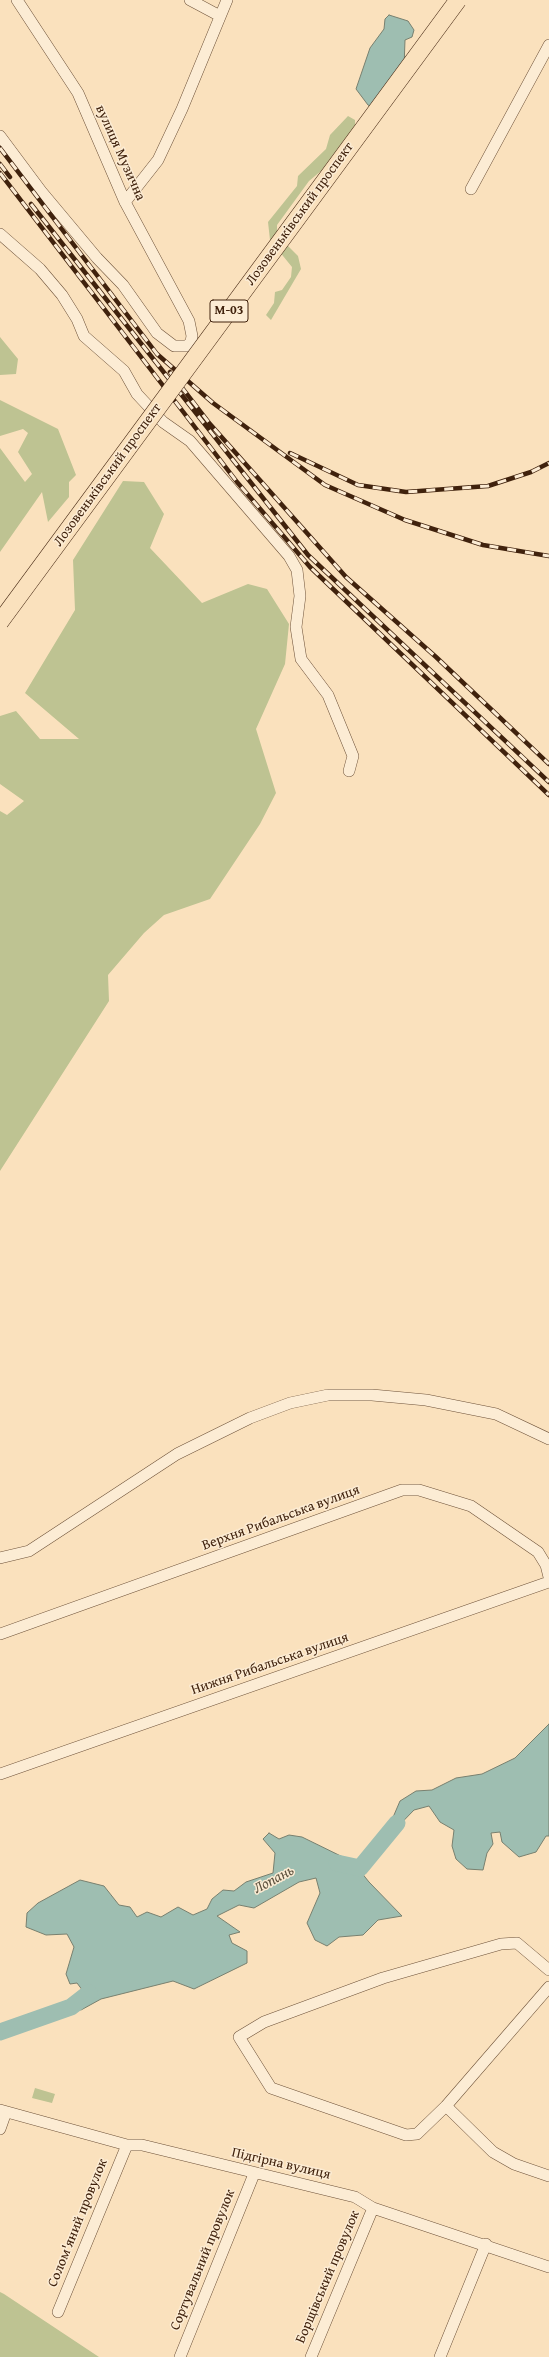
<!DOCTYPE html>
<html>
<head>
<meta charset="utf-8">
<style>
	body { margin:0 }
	canvas { display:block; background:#fae1bd }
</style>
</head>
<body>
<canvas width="549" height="2357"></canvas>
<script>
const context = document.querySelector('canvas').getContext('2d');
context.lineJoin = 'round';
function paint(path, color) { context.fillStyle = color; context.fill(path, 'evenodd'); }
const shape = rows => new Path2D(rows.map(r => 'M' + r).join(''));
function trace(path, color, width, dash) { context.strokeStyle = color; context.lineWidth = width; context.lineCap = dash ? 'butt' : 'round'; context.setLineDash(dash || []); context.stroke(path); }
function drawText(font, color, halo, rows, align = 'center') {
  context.font = font + ' "Gentium Book Plus",serif'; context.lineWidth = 3; context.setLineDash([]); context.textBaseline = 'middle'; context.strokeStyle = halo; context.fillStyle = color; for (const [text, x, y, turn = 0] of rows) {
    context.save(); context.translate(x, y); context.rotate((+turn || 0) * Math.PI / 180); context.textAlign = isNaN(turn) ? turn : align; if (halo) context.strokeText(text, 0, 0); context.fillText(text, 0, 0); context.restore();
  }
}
paint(shape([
	[348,116,355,120,355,125,321,171,309,181,277,225,277,235,298,256,301,269,271,320,266,315,274,303,275,292,282,290,291,277,292,267,270,240,268,222,297,186,298,176,326,149,330,135],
	[0,337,18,359,16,374,0,375],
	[0,400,58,429,76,475,69,482,69,497,48,522,42,492,0,552,0,448,25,482,32,474,18,452,28,433,23,429,0,436],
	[123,481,144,482,164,514,150,548,202,603,248,584,267,589,289,624,285,664,256,729,276,793,260,824,210,899,164,915,144,933,108,975,109,1001,0,1171,0,811,7,815,24,801,0,784,0,716,16,711,40,739,79,739,25,693,75,610,73,560],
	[35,2088,55,2094,52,2103,32,2098],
	[0,2292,4,2294,99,2357,0,2357]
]), '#bec392');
const water = shape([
	[389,15,408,21,414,30,412,37,405,40,404,68,383,113,368,105,356,89,370,48,384,29,385,19,389,15],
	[549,1724,549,1836,546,1836,536,1852,519,1857,502,1842,500,1832,491,1833,493,1844,487,1853,483,1870,467,1869,456,1859,452,1846,454,1830,440,1822,429,1806,414,1810,382,1843,400,1801,416,1791,432,1790,456,1778,482,1774,515,1758,549,1724],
	[269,1833,279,1839,289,1835,302,1837,353,1862,369,1882,402,1916,378,1920,363,1935,339,1937,327,1946,315,1940,307,1923,320,1893,316,1878,299,1882,254,1908,239,1905,217,1916,240,1932,229,1935,232,1943,247,1951,247,1963,194,1989,173,1981,101,1999,81,2010,71,2007,83,1991,77,1983,70,1984,66,1974,74,1947,67,1934,46,1935,26,1927,27,1913,38,1903,80,1880,104,1886,119,1905,130,1907,137,1917,147,1912,161,1917,178,1907,193,1915,207,1909,212,1899,223,1890,234,1891,246,1882,273,1873,275,1853,263,1839,269,1833]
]);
paint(water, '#9ebeb1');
trace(water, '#78806f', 1);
trace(shape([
	[337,1863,360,1868,397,1823],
	[0,2032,71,2007,89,1993]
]), '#9ebeb1', 17);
const minor = shape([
	[190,0,220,16],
	[0,136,41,191,97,258,123,285,157,333,174,346,187,346,191,342,192,336,189,321,125,202,78,93,17,0],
	[471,189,549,45],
	[125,202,158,160,182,109,227,0],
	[0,234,40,269,62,295,77,319,84,336,124,371,137,394,163,422,190,441,289,556,297,570,300,596,296,627,301,659,328,695,353,756,349,771],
	[0,1558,29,1551,177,1454,250,1418,290,1403,328,1395,372,1395,426,1400,496,1414,549,1439],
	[0,1634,402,1490,419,1490,471,1506,538,1552,546,1565,549,1577],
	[0,1774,549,1582],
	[549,1970,517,1943,501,1944,383,1978,264,2022,239,2037,271,2088,406,2135,417,2134,446,2106,549,1987],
	[446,2106,493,2152,514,2164,549,2176],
	[0,2110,127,2145,142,2145,355,2197,373,2208,549,2267],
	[0,2129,6,2112],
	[58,2312,127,2145],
	[180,2357,254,2174],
	[311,2357,373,2208],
	[440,2357,486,2244]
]);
trace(minor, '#6e5239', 12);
trace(minor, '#fcecd4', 11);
const rail = shape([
	[0,148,157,354,213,403,325,485,405,520,483,545,549,556],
	[0,164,10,177],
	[0,173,237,482,310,567,549,795],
	[31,204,308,555,549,782],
	[170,372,210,424,346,577,436,657,549,764],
	[290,453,358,485,406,492,488,486,531,472,549,463]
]);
trace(rail, '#40220d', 4.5);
trace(rail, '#fcecd4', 3, [9]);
const highwayBridge = shape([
	[0,622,458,0]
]);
trace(highwayBridge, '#40220d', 18, []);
trace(highwayBridge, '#fae1bd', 17);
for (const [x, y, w] of [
	[229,311,38]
]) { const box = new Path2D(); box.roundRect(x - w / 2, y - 11, w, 22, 3); context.fillStyle = '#fcecd4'; context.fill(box); trace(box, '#40220d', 1); }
drawText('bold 13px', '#40220d', null, [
	["М-03",229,311]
]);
drawText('14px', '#40220d', '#fcecd4', [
	["вулиця Музична",120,153,66],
	["Лозовеньківський проспект",300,214,-54],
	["Лозовеньківський проспект",108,475,-54],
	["Верхня Рибальська вулиця",281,1518,-20],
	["Нижня Рибальська вулиця",270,1664,-19],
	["Підгірна вулиця",281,2164,13],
	["Солом'яний провулок",78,2223,-68],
	["Сортувальний провулок",203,2260,-68],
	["Борщівський провулок",328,2277,-67]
]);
drawText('italic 15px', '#5c513e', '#fcecd4', [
	["Лопань",274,1880,-28]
]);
</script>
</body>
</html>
